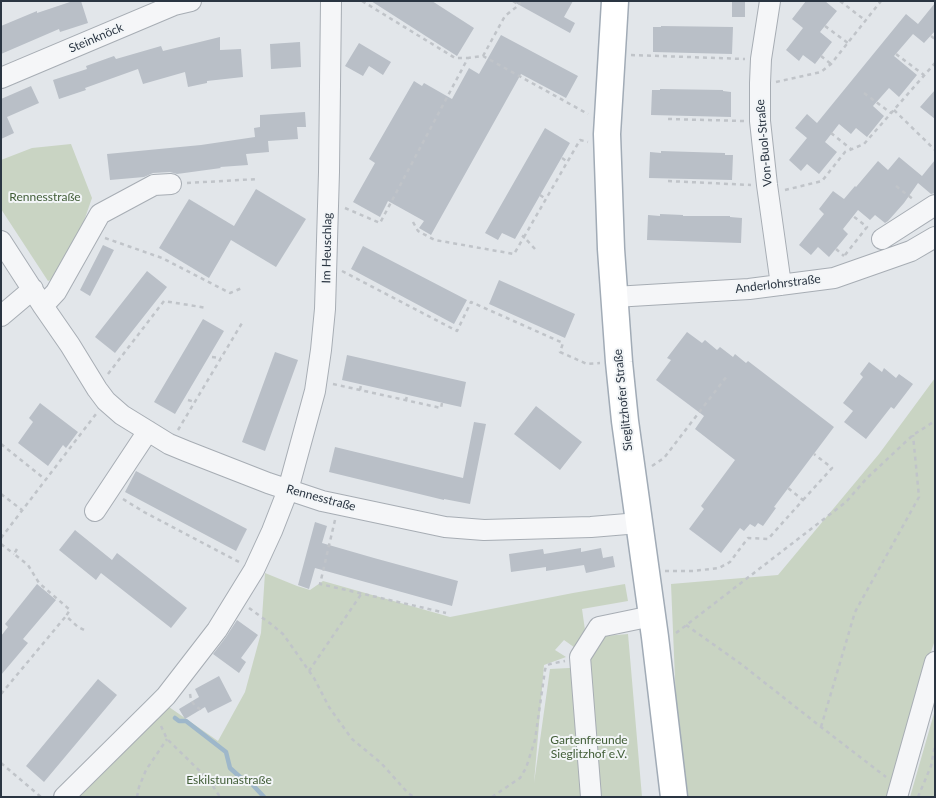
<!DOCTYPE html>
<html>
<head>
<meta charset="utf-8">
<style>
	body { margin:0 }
	#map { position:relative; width:936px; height:798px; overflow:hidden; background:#e2e6ea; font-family:Lato,sans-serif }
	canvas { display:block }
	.frame { position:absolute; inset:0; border:2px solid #2a3542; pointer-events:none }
</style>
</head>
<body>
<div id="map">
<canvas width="936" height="798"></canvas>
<div class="frame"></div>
</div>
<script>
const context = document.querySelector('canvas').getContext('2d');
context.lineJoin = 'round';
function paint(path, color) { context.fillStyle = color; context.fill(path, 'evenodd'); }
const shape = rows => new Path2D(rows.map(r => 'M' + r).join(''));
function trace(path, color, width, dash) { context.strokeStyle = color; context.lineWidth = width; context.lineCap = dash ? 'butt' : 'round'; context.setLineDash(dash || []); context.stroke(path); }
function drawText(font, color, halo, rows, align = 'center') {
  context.font = font + ' Lato,sans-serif'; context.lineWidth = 4; context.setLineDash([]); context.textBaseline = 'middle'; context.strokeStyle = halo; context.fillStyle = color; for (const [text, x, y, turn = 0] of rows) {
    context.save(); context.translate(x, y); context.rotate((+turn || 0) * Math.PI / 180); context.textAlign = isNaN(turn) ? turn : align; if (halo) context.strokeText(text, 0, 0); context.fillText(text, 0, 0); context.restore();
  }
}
paint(shape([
	[71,144,92,198,77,241,56,278,48,281,1,209,1,160,32,148],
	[935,378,935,640,921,682,887,797,680,797,671,584,778,575,879,454],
	[265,573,297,586,310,590,323,581,450,617,573,593,625,584,628,601,582,609,586,637,578,650,564,640,555,650,566,657,544,665,534,783,550,669,588,667,588,659,605,636,628,634,642,797,78,797,128,746,169,707,218,741,245,692,261,633],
	[935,710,935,797,910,797]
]), '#c9d4c3');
trace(shape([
	[175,718,179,721,186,721,226,752,230,768,240,777,250,782,264,797]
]), '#9eb7ca', 4.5);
paint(shape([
	[73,1,81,1,88,23,60,32,59,29,1,54,1,26,37,11,37,13],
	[371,1,432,1,474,28,457,56],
	[512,1,573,1,564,17,575,23,570,33],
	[732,1,745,1,745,17,732,17],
	[806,1,825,1,837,11,820,32,832,42,815,64,803,55,799,61,786,50,803,28,792,19],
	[935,3,935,31,924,43,913,34,894,56,917,75,899,97,889,88,873,106,884,116,867,137,856,128,851,134,839,124,825,142,837,152,819,174,807,164,801,171,789,160,807,138,795,128,807,114,817,123,906,14,918,24],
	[661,26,733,27,732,54,653,52,653,27,661,27],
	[501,35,578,76,566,98,521,74,431,235,419,228,424,221,388,201,380,217,353,202,375,163,369,159,414,81,422,86,424,83,452,99,469,68,479,74],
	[220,37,220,50,241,49,243,77,207,81,207,83,188,87,185,72,143,84,138,69,85,88,86,90,59,99,53,80,87,69,86,66,114,56,116,59,161,46,163,51],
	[300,42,301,67,271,69,270,44],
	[359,43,391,62,383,75,369,66,363,76,345,66],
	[31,86,39,103,7,117,14,133,1,139,1,99],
	[660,89,723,90,723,91,731,92,731,117,651,115,652,90,660,90],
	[935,90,935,119,920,107],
	[305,112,306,127,297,127,298,139,268,141,269,152,246,154,248,165,220,167,221,168,177,174,170,172,153,173,144,177,110,180,107,154,201,145,255,137,254,128,260,127,260,115],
	[545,128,570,143,515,239,502,233,498,240,485,233],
	[661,151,725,153,725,155,733,155,732,180,649,178,650,152,661,153],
	[899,157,922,176,935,160,935,193,931,194,918,183,904,203,888,221,885,223,875,215,870,220,858,210,843,229,848,234,829,257,818,247,811,255,799,245,824,214,819,209,833,191,844,199,855,186,856,187,878,161,888,170],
	[256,189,306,219,276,267,231,240,209,278,159,248,189,199,234,226],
	[660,214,683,215,683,216,730,216,730,217,742,218,741,243,647,240,648,215,660,216],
	[103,245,114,250,90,296,80,290],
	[363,246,467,300,454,324,351,269],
	[147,271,167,287,115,353,95,337],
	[499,280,575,314,565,338,489,304],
	[203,319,224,331,175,414,154,402],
	[687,332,702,343,705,340,717,350,720,347,733,357,735,354,746,363,748,361,834,427,774,507,776,508,763,526,758,523,755,527,750,524,744,531,740,528,721,553,689,529,704,509,701,506,735,460,695,429,704,416,656,380,671,360,667,358],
	[275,352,298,360,265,451,242,442],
	[347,355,466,382,461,407,342,380],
	[869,362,882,372,884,368,896,378,899,374,913,384,894,409,891,407,866,439,844,422,853,411,843,403,863,377,860,374],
	[40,403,78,432,66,448,63,445,48,466,18,443,33,422,29,418],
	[536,406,582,442,560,470,514,434],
	[474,422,486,424,470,504,444,499,444,500,329,472,335,447,463,478],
	[136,471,247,529,236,551,125,492],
	[315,522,327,526,322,543,374,558,458,581,452,606,315,568,309,589,298,585],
	[75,530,112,560,117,553,187,608,171,628,101,573,96,580,59,550],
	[581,548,581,552,601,548,603,558,613,556,615,567,586,573,584,565,546,571,546,567,511,572,509,554,543,549,544,554],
	[37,584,56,600,23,639,28,643,1,675,1,636,8,627,5,624],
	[237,620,258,635,241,658,246,662,239,673,213,654,226,637],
	[219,676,232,701,208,713,205,707,185,719,179,709,199,697,195,689],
	[98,679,117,695,44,782,26,766]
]), '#b9bfc7');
const minor = shape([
	[770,1,761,59,760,83,760,121,767,185,781,285],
	[1,78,174,5,191,1],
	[882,239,935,205],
	[1,241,43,306,70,345,97,389,106,401,122,415,148,431,169,444,186,451,268,483,322,501,445,527,484,530,591,527,639,523],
	[614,297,749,289,834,278,911,251,935,237],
	[43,306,56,292,100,214,154,185,171,184],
	[1,316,33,289],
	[95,511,148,431],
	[64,797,154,708,166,696,217,630,254,570,272,531,288,490,315,391,321,350,325,309,329,172,331,1],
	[591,797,580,657,599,627,652,616],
	[897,797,935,662]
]);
const major = shape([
	[615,1,607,134,611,249,619,362,625,421,655,637,674,797]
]);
trace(minor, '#a7adb4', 22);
trace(major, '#a1abb6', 29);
trace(shape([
	[362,1,455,58,468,58],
	[513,1,519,5],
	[840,1,866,21],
	[825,26,848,43],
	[931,36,935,39],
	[896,54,924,75],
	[631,55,745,59],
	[483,56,505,16,519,5,520,1],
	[821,56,831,64],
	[776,82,821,72,831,64,881,1],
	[864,93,891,113],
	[894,110,935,150],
	[668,119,744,121],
	[831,133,851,149],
	[562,158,568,162],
	[668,181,751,185],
	[187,183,258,179],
	[896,186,914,200],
	[785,190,822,181,845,152,864,144,935,63],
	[540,195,546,199],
	[345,208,380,223,468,58,483,56,588,114],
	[413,222,418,231,429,237,435,240,514,254,524,237,519,233],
	[105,238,162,258,230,293,242,288],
	[535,249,524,237,580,140,588,142],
	[836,249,844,256],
	[845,255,867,227,853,216],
	[342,271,457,331,471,302,563,343,560,352,587,364,600,363],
	[212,357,221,358],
	[108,374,164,301,207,308],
	[333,384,441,408,442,403],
	[360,390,361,385],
	[188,400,195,402],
	[406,401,407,395],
	[178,430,242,323],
	[1,444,46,480],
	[652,466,664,458,727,376],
	[1,494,22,510],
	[123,499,144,512,239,562],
	[803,500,832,468,814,454],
	[335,520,320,584,446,613],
	[1,538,96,414],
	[1,544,14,554],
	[17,549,14,554,28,565,39,583,70,610,66,616,78,627,84,630],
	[665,571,693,571,719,568,730,562,748,538,768,539,803,500,788,488],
	[249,608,271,624,283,634,314,678,329,707,352,739,381,763,408,793,414,797],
	[686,625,741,664,821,727,886,777],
	[676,633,846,502,867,478,913,435,935,421],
	[309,671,362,593],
	[1,694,66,616],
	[190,694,191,700,195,706,200,709,204,707],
	[161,726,167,739,209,780,220,797],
	[821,727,855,612,919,497,913,435],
	[1,763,41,797],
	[137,797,139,787,146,770,167,739],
	[492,797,520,778,526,768,535,740,545,670,546,666,550,664,565,661],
	[918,797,931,766,935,745]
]), '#c0c4c9', 2.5, [4, 4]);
trace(minor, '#f5f6f8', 20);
trace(major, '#fff', 26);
drawText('12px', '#2a3542', '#f2f5f7', [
	["Steinknöck",96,38,-23],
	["Von-Buol-Straße",764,143,-95],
	["Im Heuschlag",327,248,-89],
	["Anderlohrstraße",778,284,-7],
	["Sieglitzhofer Straße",623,400,-96],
	["Rennesstraße",321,498,15]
]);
drawText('12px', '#425e38', '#f2f5f7', [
	["Rennesstraße",45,197],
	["Gartenfreunde",589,740],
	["Sieglitzhof e.V.",589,754],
	["Eskilstunastraße",229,780]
]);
</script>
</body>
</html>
